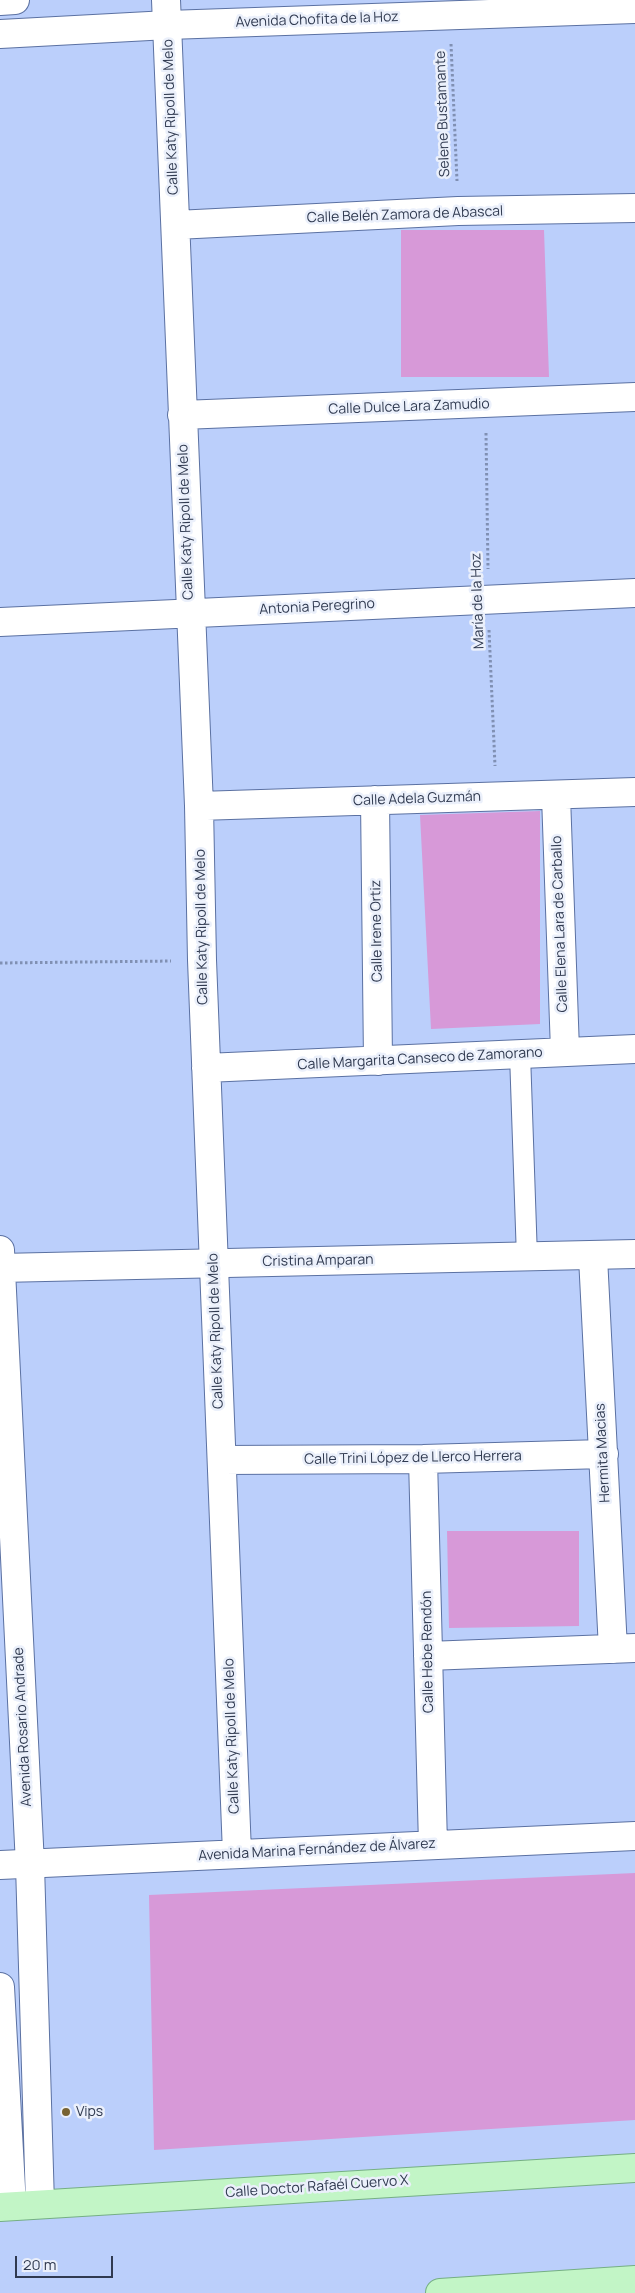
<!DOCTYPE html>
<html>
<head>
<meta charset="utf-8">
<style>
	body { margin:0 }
	#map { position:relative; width:635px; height:2293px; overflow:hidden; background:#bbcffb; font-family:Manrope,sans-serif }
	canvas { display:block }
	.scale { position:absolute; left:15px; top:2256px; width:98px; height:22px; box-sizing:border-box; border:2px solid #303a50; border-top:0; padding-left:6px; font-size:15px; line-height:18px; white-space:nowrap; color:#303a50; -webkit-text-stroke:4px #ebf0fb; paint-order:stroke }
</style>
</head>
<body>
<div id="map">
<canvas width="635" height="2293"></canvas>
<div class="scale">20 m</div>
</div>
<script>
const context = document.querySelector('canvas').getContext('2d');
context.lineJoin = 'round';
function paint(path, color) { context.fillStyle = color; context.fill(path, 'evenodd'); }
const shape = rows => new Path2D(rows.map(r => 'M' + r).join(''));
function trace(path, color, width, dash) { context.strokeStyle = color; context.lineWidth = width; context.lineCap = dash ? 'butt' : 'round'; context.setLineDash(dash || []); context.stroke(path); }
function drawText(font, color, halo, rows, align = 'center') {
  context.font = font + ' Manrope,sans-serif'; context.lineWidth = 5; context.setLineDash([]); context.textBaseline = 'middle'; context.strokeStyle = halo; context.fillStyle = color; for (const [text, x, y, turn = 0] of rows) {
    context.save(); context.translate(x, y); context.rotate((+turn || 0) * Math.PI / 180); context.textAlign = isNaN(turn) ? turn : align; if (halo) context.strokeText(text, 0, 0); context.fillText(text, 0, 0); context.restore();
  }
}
paint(shape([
	[401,230,544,230,549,377,401,377],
	[540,811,540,1024,431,1029,420,815],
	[447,1531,579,1531,579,1626,449,1628],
	[635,1873,635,2120,154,2150,149,1895]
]), '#d799d8');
const pedestrian = shape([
	[520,1054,527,1258]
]);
const minor = shape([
	[166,0,199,806,202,960,237,1853],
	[176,225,458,211,635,208],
	[182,415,635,397],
	[0,622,635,593],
	[556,796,565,1051],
	[375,800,378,1061],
	[199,806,635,792],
	[206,1068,635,1049],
	[593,1257,613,1649],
	[423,1459,433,1845],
	[222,1460,423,1459,604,1454],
	[428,1656,635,1648],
	[0,1865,635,1836]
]);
const tertiary = shape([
	[0,1,15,0],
	[0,34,168,25,635,9],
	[0,1250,30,1865,40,2204],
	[0,1268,635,1254],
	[0,1987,12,2206]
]);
const primary = shape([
	[0,2207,635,2168],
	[440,2293,635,2280]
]);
trace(pedestrian, '#5b71a2', 22);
trace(minor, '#5b71a2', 30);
trace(tertiary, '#5b71a2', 30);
trace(primary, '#75af84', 30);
trace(shape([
	[451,44,457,181],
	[486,433,488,569],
	[489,630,495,766],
	[0,963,171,961]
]), '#8090b3', 3, [2.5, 2.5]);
trace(pedestrian, '#fff', 20);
trace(minor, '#fff', 28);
trace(tertiary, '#fff', 28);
trace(primary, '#c2f5c6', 28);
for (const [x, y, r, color] of [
	[66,2112,5,"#786332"]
]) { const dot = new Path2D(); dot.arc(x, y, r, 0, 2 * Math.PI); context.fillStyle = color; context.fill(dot); trace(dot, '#ebf0fb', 2); }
drawText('14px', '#303a50', '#ebf0fb', [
	["Avenida Chofita de la Hoz",317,20,-2],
	["Selene Bustamante",443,114,-92],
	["Calle Katy Ripoll de Melo",171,117,-92],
	["Calle Belén Zamora de Abascal",405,215,-2],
	["Calle Dulce Lara Zamudio",409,407,-2],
	["Calle Katy Ripoll de Melo",186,522,-92],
	["María de la Hoz",478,601,-92],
	["Antonia Peregrino",317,607,-3],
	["Calle Adela Guzmán",417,799,-2],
	["Calle Elena Lara de Carballo",560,924,-92],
	["Calle Katy Ripoll de Melo",202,927,-91],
	["Calle Irene Ortiz",377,931,-91],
	["Calle Margarita Canseco de Zamorano",420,1059,-3],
	["Cristina Amparan",318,1261,-1],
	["Calle Katy Ripoll de Melo",216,1331,-92],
	["Hermita Macias",603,1453,-93],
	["Calle Trini López de Llerco Herrera",413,1458,-1],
	["Calle Hebe Rendón",428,1652,-91],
	["Avenida Rosario Andrade",23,1727,-93],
	["Calle Katy Ripoll de Melo",232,1736,-92],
	["Avenida Marina Fernández de Álvarez",317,1850,-3],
	["Calle Doctor Rafaél Cuervo X",317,2187,-4]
]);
drawText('14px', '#303a50', '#ebf0fb', [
	["Vips",76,2112]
], 'left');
</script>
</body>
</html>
